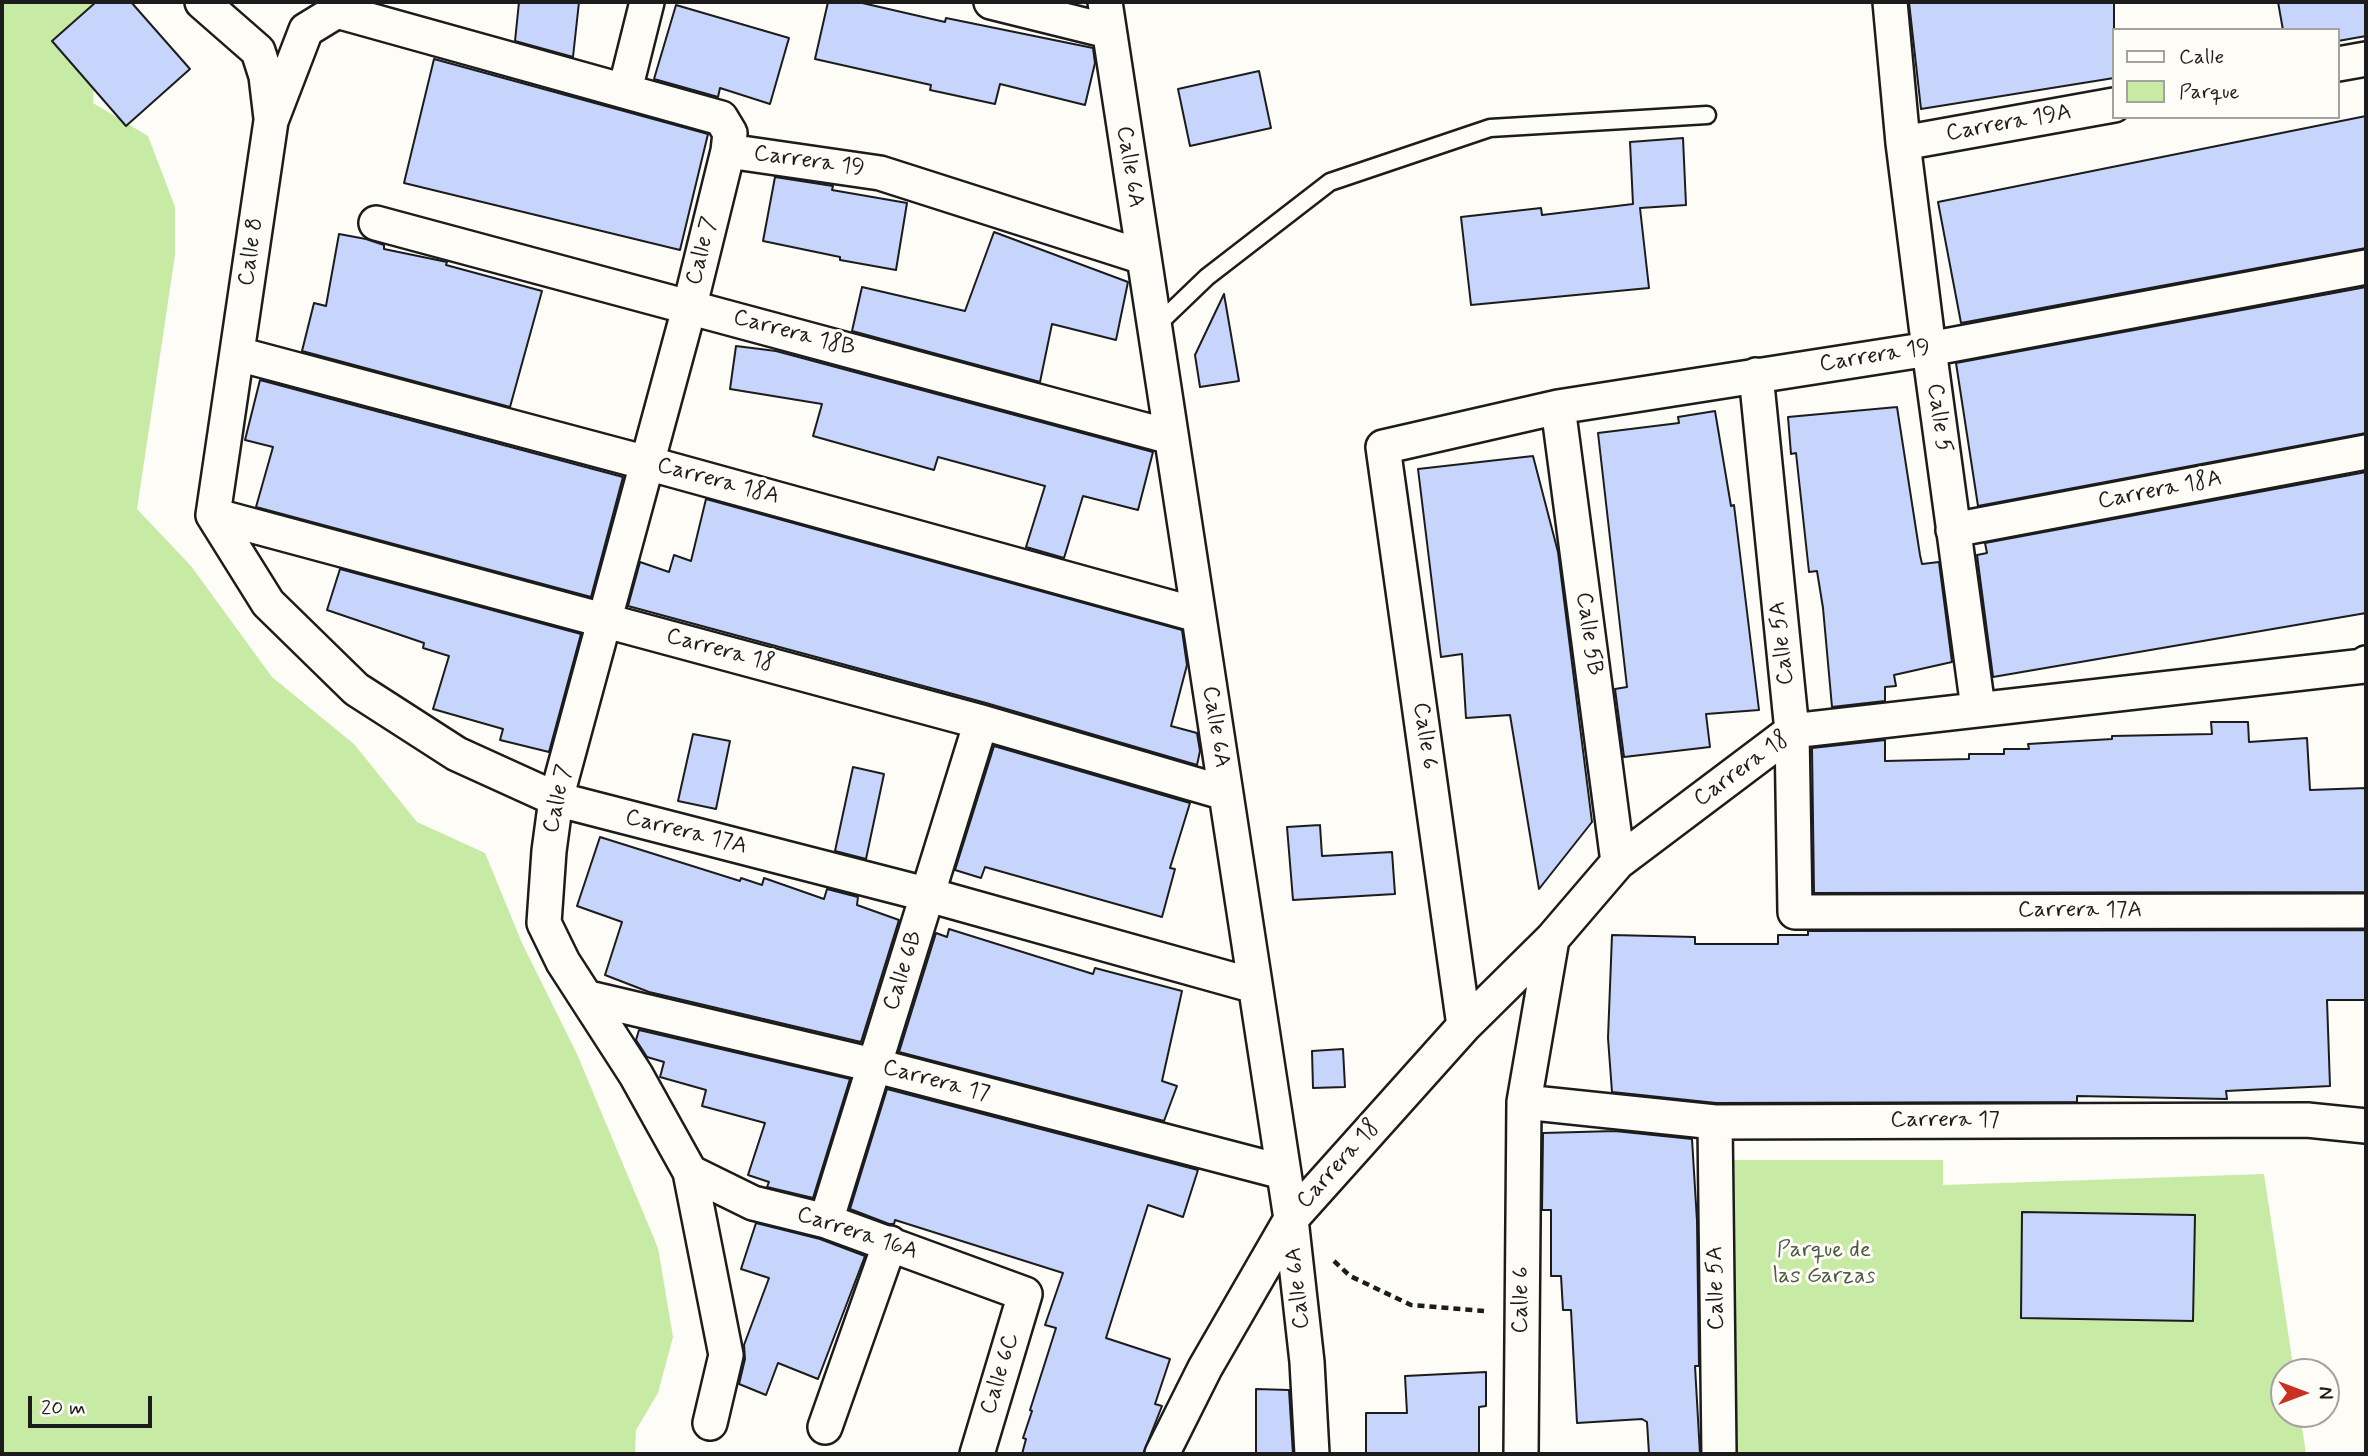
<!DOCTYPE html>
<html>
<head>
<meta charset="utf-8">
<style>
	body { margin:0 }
	#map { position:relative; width:2368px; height:1456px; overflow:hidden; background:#fdfcf7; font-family:Mynerve,sans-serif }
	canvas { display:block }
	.frame { position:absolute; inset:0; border:4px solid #1c1c1c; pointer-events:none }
	.legend { position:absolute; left:2112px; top:28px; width:228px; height:91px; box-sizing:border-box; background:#fdfcf7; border:2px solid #a3a29f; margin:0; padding:9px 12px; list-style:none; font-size:21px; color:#1c1c1c }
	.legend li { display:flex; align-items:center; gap:14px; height:35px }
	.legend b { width:35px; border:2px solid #a3a29f }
	.north { position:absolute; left:2270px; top:1358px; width:70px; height:70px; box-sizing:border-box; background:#fdfcf7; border:2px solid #a3a29f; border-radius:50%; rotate:90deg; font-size:19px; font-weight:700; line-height:28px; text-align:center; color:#1c1c1c }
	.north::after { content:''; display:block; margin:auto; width:24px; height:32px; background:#c8321e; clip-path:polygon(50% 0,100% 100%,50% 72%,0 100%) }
	.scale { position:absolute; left:28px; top:1396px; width:124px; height:32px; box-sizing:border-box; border:4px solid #1c1c1c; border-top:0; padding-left:9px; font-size:21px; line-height:24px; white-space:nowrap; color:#1c1c1c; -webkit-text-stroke:5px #fdfcf7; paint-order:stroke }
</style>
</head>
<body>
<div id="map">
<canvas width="2368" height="1456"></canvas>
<div class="frame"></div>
<ul class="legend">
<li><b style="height:9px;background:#fdfcf7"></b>Calle</li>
<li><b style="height:19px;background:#c7eba5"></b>Parque</li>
</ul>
<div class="north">N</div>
<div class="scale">20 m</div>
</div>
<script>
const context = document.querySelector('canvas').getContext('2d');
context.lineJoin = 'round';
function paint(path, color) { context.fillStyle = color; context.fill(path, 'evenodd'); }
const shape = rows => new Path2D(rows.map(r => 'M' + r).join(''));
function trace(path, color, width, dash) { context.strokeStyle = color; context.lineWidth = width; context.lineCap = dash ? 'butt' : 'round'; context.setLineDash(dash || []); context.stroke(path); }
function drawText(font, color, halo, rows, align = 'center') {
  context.font = font + ' Mynerve,sans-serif'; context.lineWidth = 6; context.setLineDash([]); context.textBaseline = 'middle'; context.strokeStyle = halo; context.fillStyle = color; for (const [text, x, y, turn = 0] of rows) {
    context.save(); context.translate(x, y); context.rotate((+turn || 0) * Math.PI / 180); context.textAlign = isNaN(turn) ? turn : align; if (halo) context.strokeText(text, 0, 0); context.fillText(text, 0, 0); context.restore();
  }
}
paint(shape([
	[2,2,112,2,97,32,93,103,148,136,175,207,175,255,137,509,191,566,272,677,354,744,417,822,485,853,522,943,577,1054,658,1248,673,1337,658,1393,636,1430,635,1454,2,1454],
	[1732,1160,1943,1160,1943,1185,2264,1174,2294,1372,2284,1372,2284,1414,2300,1414,2306,1454,1725,1454]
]), '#c7eba5');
const building = shape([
	[96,2,131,2,190,69,126,126,52,41,96,2],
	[519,2,579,2,573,57,515,41,519,2],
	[828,2,858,2,945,22,946,18,1093,48,1095,63,1085,105,1000,84,995,104,930,90,931,85,815,59,828,2],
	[1909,2,2114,2,2114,78,1921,109,1909,2],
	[2278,2,2366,2,2366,36,2338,41,2338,30,2283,30,2278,2],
	[676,5,789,38,770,104,720,88,718,97,654,79,676,5],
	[434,59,708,134,680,250,404,183,434,59],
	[1259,71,1271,128,1190,146,1178,89,1259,71],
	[2366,116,2366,248,1961,323,1938,202,2366,116],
	[1683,138,1686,205,1640,208,1649,288,1471,305,1461,217,1541,208,1542,215,1633,204,1630,142,1683,138],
	[775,177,833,186,832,190,907,203,896,270,840,260,840,257,763,241,775,177],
	[994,232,1128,282,1116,340,1052,324,1040,382,852,331,862,287,965,311,994,232],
	[339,234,366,239,384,245,384,249,447,262,446,265,542,291,510,407,302,351,314,303,326,306,339,234],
	[2366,287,2366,433,1978,506,1956,363,2366,287],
	[1224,294,1239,381,1200,387,1195,355,1224,294],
	[736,346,776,351,1153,452,1138,510,1083,496,1064,558,1026,547,1045,486,938,457,934,470,813,436,822,404,730,389,736,346],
	[260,380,623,477,591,597,256,507,273,447,245,440,260,380],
	[1897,407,1920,555,1922,564,1939,562,1952,662,1894,675,1896,686,1885,687,1885,701,1832,707,1823,608,1817,571,1809,572,1796,453,1791,454,1788,417,1897,407],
	[1715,411,1731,506,1734,505,1759,710,1706,714,1710,747,1624,757,1615,689,1627,687,1598,433,1679,423,1678,417,1715,411],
	[1533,456,1558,552,1592,822,1539,889,1510,715,1466,718,1462,654,1441,657,1418,469,1533,456],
	[2366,472,2366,613,1993,677,1977,555,1987,553,1985,543,2366,472],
	[706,499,1182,630,1187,665,1171,726,1197,733,1200,751,1197,765,986,703,628,606,640,562,669,572,674,555,691,561,706,499],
	[340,569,581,634,549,752,500,740,503,729,433,709,449,656,423,648,424,643,327,610,340,569],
	[2211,722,2248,722,2249,742,2307,738,2310,790,2366,788,2366,892,1814,893,1812,748,1885,740,1885,761,1969,759,1969,754,2004,754,2004,749,2029,749,2028,744,2112,739,2112,736,2212,734,2211,722],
	[693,734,730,741,716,809,678,801,693,734],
	[994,746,1190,803,1170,868,1175,869,1162,917,985,867,981,878,955,870,994,746],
	[853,767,884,774,866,859,835,851,853,767],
	[1320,825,1322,856,1392,852,1395,894,1293,900,1287,827,1320,825],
	[600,837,740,881,741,878,762,885,764,878,824,899,827,889,858,897,857,905,899,920,861,1042,649,992,605,975,622,922,577,906,600,837],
	[949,929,1093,974,1095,968,1182,991,1162,1081,1177,1086,1164,1121,899,1052,936,933,947,937,949,929],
	[2366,930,2365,1000,2327,1000,2330,1086,2226,1091,2227,1099,2077,1096,2077,1102,1716,1103,1612,1092,1608,1038,1612,935,1695,937,1695,944,1778,944,1778,935,1808,935,1808,931,2366,930],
	[639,1030,850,1079,813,1198,767,1187,769,1182,748,1175,765,1123,702,1106,706,1090,660,1077,664,1062,647,1057,636,1040,639,1030],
	[1343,1049,1345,1087,1313,1088,1312,1051,1343,1049],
	[887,1089,1198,1170,1183,1217,1148,1205,1106,1338,1170,1359,1155,1404,1162,1406,1143,1454,1022,1454,1026,1439,1023,1438,1032,1411,1030,1410,1056,1328,1045,1325,1063,1273,895,1220,894,1224,889,1224,850,1209,887,1089],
	[1615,1131,1692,1139,1697,1221,1699,1366,1695,1366,1700,1454,1649,1454,1647,1422,1642,1419,1577,1423,1571,1310,1563,1310,1561,1276,1551,1276,1551,1210,1542,1210,1543,1133,1615,1131],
	[2022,1212,2195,1215,2193,1321,2021,1318,2022,1212],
	[756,1223,820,1239,865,1256,818,1379,778,1363,766,1395,739,1384,745,1359,744,1345,769,1278,741,1269,756,1223],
	[1486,1372,1486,1406,1479,1407,1479,1454,1366,1454,1366,1413,1407,1413,1405,1376,1486,1372],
	[1256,1389,1289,1390,1293,1454,1256,1454,1256,1389]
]);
paint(building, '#c7d4fb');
trace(building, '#1c1c1c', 2);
const lane = shape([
	[1156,326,1207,277,1330,182,1490,128,1707,115]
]);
const street = shape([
	[202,2,258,51,266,76,271,118],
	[991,2,1108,31],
	[1105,2,1291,1219,1307,1362,1312,1454],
	[1890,2,1903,143,1929,349,1978,708],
	[2338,64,2366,59],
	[625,90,647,2],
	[1903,143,2114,105],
	[728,151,880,173,1143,257],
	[376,223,1171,437],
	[238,354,647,463,1198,615],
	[1756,375,1792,731,1795,912,2366,911],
	[1558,407,1618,862],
	[213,515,271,121,306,30,337,11,721,118,730,133,728,151,690,305,556,799,549,851,544,923,563,962,636,1075,690,1172,726,1355,710,1423],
	[213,515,268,603,356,689,457,754,556,799,929,895,1255,986],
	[213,515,981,722,1225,793],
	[1953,530,2366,452],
	[589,998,873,1065,1283,1172],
	[1464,1026,1383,447,1558,407,1929,349,2366,267],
	[1524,1102,1715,1122,2307,1120,2366,1126],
	[1715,1122,1719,1454],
	[690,1172,753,1203,826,1221,1025,1294,977,1454],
	[826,1221,981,722],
	[825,1427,890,1243],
	[1162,1454,1205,1368,1291,1219,1464,1026,1552,939,1618,862,1792,731,2364,666,2366,663],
	[1521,1454,1524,1102,1552,939]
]);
trace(lane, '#1c1c1c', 21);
trace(street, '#1c1c1c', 38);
trace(shape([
	[1334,1261,1350,1276,1411,1305,1484,1311]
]), '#1c1c1c', 4.5, [7, 5]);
trace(lane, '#fdfcf7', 16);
trace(street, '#fdfcf7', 33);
drawText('23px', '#1c1c1c', '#fdfcf7', [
	["Carrera 19A",2009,124,-10],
	["Carrera 19",809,162,8],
	["Calle 6A",1129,167,81],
	["Calle 7",703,251,-76],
	["Calle 8",252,252,-82],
	["Carrera 18B",794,334,15],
	["Carrera 19",1875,357,-9],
	["Calle 5",1938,418,82],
	["Carrera 18A",718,482,15],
	["Carrera 18A",2160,491,-11],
	["Calle 5B",1588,634,82],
	["Calle 5A",1783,643,-96],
	["Carrera 18",720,651,15],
	["Calle 6A",1215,727,81],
	["Calle 6",1424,736,82],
	["Carrera 18",1742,770,-36],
	["Calle 7",559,799,-78],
	["Carrera 17A",686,833,14],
	["Carrera 17A",2080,911],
	["Calle 6B",904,971,-72],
	["Carrera 17",936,1082,15],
	["Carrera 17",1945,1121],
	["Carrera 18",1339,1165,-48],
	["Carrera 16A",857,1234,18],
	["Calle 6A",1299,1288,-96],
	["Calle 5A",1717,1288,-91],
	["Calle 6",1522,1300,-89],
	["Calle 6C",1001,1374,-73]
]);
drawText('23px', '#4f5a45', '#fdfcf7', [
	["Parque de",1824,1251],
	["las Garzas",1824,1277]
]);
</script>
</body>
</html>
